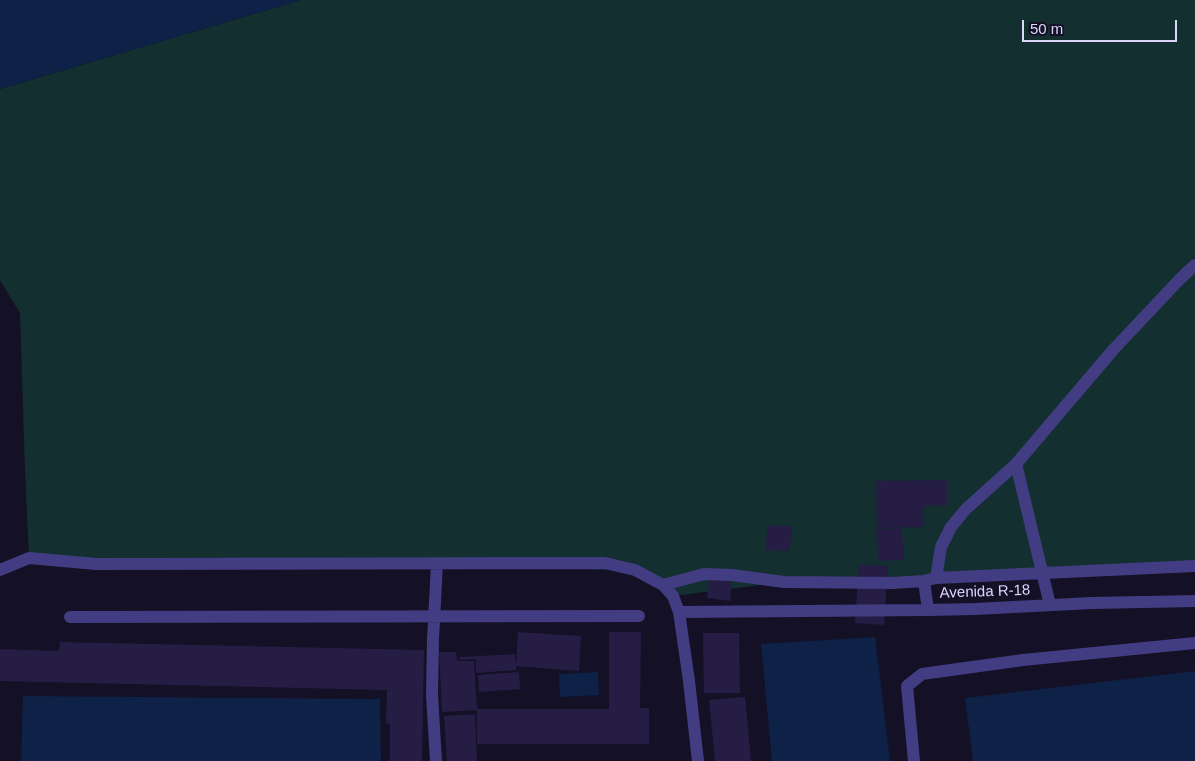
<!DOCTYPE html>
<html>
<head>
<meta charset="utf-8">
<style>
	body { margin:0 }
	#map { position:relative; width:1195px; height:761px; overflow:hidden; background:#141025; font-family:Arial,sans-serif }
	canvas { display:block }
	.scale { position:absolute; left:1022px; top:20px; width:155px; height:22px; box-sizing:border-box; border:2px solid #dcd6fd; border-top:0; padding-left:6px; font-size:15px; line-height:18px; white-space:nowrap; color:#dcd6fd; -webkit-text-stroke:4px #141025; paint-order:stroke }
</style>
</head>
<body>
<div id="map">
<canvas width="1195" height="761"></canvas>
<div class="scale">50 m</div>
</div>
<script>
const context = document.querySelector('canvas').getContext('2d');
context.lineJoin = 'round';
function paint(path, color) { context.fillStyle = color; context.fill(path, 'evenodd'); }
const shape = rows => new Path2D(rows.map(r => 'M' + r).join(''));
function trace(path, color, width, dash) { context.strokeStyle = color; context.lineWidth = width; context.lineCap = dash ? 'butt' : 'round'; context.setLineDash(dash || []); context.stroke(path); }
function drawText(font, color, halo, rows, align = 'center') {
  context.font = font + ' Arial,sans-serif'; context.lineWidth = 5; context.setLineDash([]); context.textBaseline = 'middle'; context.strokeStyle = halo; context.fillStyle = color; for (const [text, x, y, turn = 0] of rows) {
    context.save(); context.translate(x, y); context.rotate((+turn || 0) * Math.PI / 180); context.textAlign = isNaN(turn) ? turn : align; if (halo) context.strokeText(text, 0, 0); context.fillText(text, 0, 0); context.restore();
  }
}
paint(shape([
	[301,0,1195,0,1195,566,784,582,673,596,635,570,29,558,25,471,20,313,0,280,0,89]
]), '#132f2f');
paint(shape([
	[0,0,301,0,0,89],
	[875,637,890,761,772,761,761,644],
	[1195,671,1195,761,973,761,965,698],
	[598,672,599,695,560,697,559,674],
	[23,696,380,699,381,761,21,761]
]), '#0e2146');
paint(shape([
	[947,480,947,505,924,506,924,527,877,528,876,481],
	[767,525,792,527,790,551,766,550],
	[902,528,904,560,878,561,876,529],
	[859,564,888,566,884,625,855,623],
	[709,579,732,581,730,601,707,598],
	[518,632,581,636,579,671,516,666,516,670,476,673,476,659,460,660,460,657,515,654,516,666],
	[609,632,641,632,640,708,649,708,649,744,477,744,477,709,609,709],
	[703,633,739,633,740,693,704,693],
	[60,642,424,650,422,761,390,761,390,724,386,723,387,690,0,681,0,649,59,651],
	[439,652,456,652,457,661,474,661,477,710,442,712],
	[519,672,520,689,479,692,478,675],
	[745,697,751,761,715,761,709,700],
	[475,714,477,761,447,761,444,716]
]), '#261d45');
trace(shape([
	[0,570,29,558,96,564,605,563,635,570,663,585,673,596,679,612,689,681,698,761],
	[936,578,941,547,951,527,966,509,1016,464],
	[924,581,928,610],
	[663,585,704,574,732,575,784,582,892,583,924,581,936,578,1195,566],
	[1050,605,1016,464,1113,350,1179,280,1195,265],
	[679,612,928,610,975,609,1092,603,1195,601],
	[70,617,639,616],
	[436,761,432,695,433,639,437,564],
	[914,761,907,686,922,674,1023,660,1195,643]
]), '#423d82', 12);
drawText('15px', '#dcd6fd', '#141025', [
	["Avenida R-18",985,592,-2]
]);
</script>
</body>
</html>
